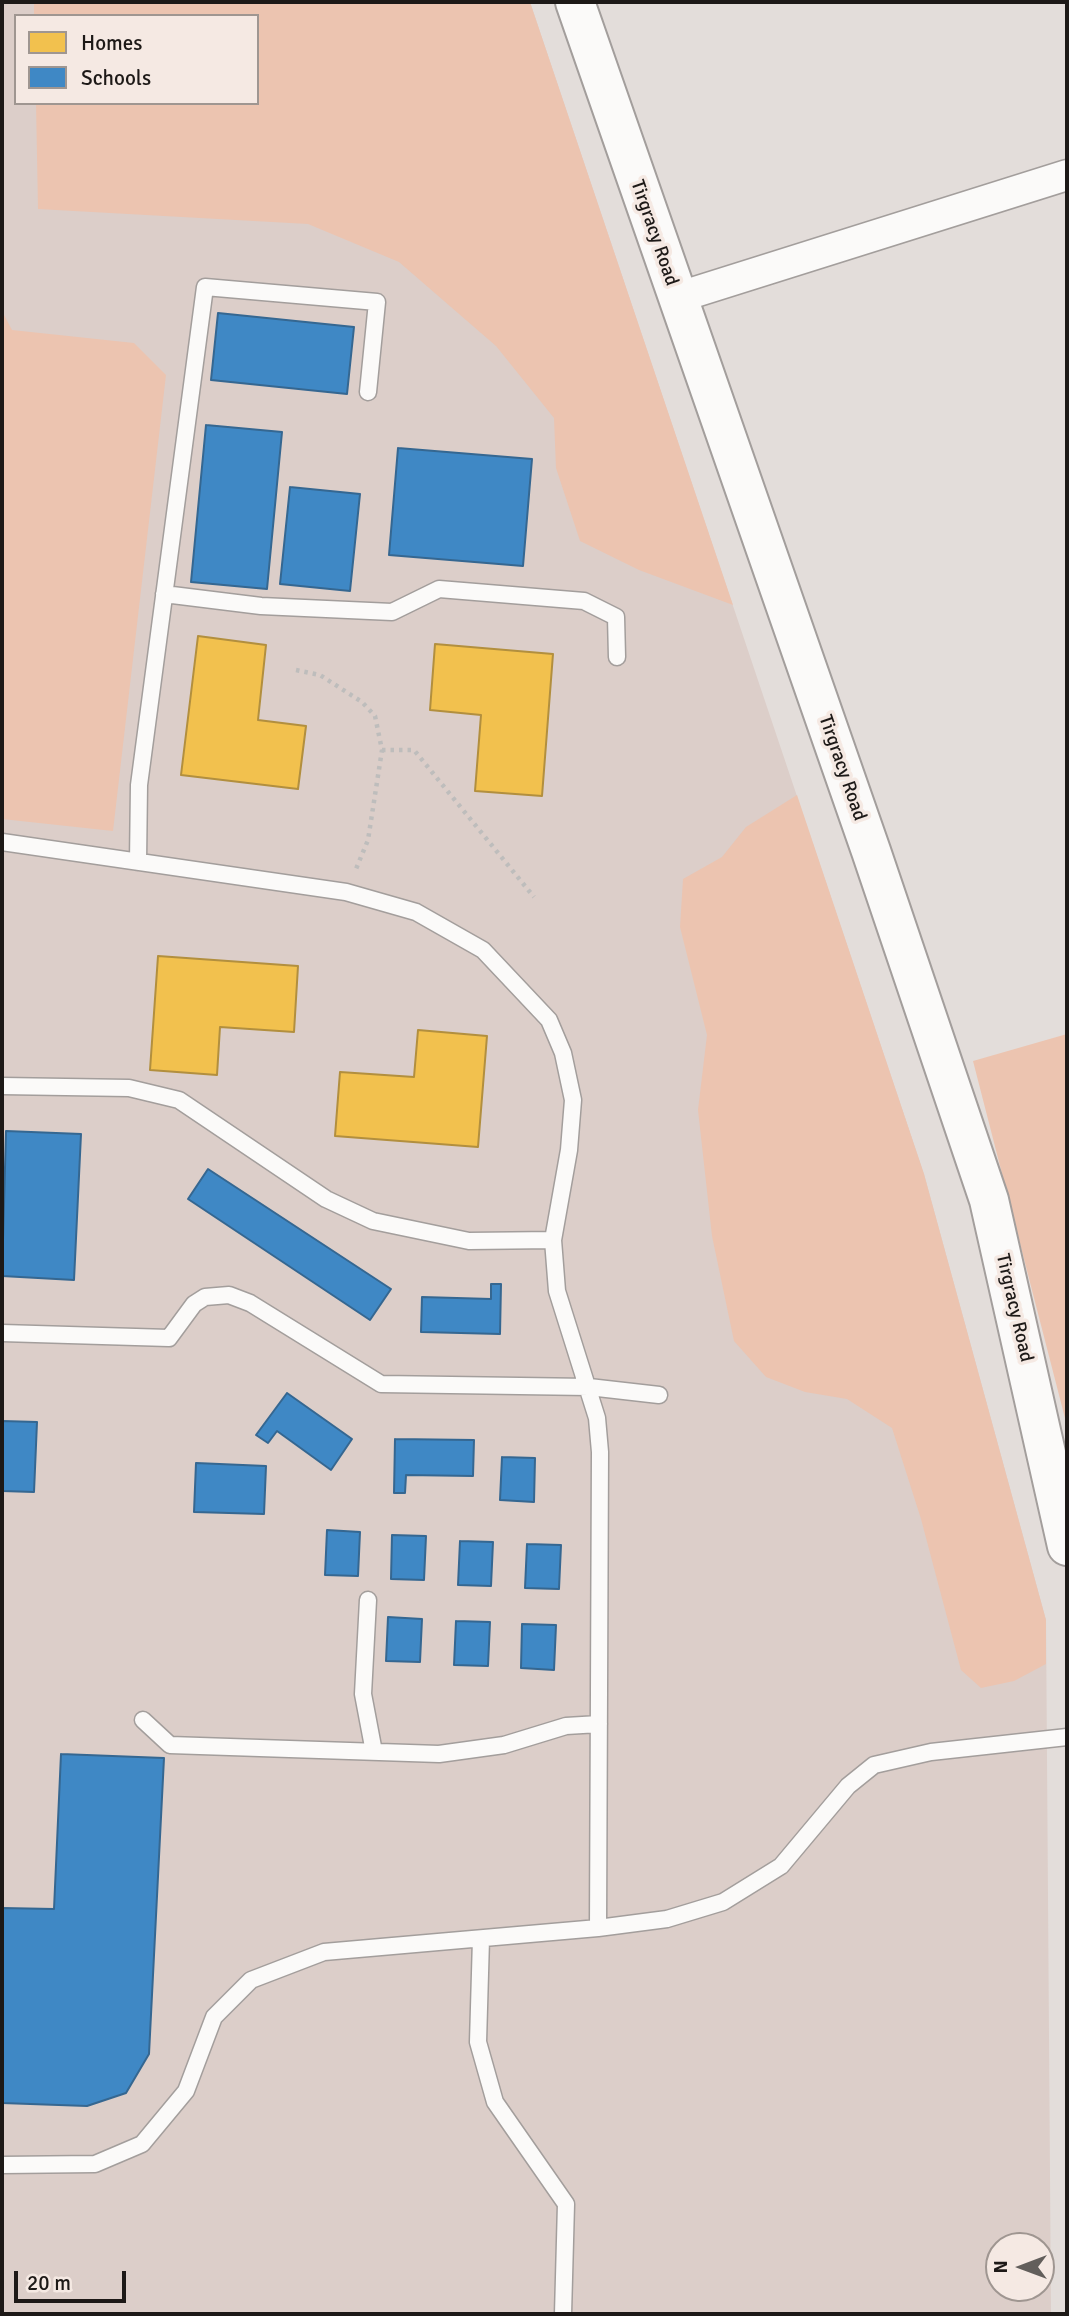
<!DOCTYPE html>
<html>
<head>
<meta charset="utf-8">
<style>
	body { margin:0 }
	#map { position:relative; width:1069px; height:2316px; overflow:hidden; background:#e3ddda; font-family:Signika,sans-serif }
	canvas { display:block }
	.frame { position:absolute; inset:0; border:4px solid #1d1917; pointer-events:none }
	.legend { position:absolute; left:14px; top:14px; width:245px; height:91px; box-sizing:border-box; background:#f5e9e3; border:2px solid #9f9691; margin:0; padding:9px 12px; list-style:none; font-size:21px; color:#1d1917 }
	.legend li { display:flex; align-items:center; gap:14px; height:35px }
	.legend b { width:35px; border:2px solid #9f9691 }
	.north { position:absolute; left:985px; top:2232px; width:70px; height:70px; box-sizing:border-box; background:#f5e9e3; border:2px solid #9f9691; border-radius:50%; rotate:270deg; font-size:19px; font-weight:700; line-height:28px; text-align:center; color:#1d1917 }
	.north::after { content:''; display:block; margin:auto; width:24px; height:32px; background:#625e5b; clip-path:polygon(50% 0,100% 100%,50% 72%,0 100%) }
	.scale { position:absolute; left:14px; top:2271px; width:112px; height:32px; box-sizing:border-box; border:4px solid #1d1917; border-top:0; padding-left:9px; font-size:21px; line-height:24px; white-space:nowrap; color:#1d1917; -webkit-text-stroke:5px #f5e9e3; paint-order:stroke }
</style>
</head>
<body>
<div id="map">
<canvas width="1069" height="2316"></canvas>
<div class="frame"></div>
<ul class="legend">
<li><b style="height:19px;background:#f2c14e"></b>Homes</li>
<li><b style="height:19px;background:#3f88c5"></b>Schools</li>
</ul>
<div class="north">N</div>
<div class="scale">20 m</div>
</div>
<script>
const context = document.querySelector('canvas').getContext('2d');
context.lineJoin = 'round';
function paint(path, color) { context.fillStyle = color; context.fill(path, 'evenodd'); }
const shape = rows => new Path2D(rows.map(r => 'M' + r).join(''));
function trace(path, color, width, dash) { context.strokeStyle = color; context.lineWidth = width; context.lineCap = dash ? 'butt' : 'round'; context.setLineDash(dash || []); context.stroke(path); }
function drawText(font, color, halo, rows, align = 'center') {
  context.font = font + ' Signika,sans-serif'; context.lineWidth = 7; context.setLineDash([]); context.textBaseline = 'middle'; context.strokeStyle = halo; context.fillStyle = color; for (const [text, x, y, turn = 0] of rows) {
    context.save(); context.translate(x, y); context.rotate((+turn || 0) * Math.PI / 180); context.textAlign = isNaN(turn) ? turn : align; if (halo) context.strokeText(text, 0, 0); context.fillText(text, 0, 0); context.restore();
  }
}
paint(shape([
	[2,2,530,2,924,1174,1046,1620,1051,2314,2,2314],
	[16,16,257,16,257,103,16,103],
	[999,2246,1041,2246,1041,2288,999,2288]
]), '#dccec9');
paint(shape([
	[34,2,530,2,733,605,639,570,580,541,556,468,554,418,496,346,399,262,308,224,38,209,36,103,257,103,257,16,34,16],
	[2,311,12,330,134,343,166,375,113,831,2,819],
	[797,795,924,1174,1046,1620,1046,1664,1014,1681,981,1688,961,1670,921,1519,892,1428,847,1399,805,1392,766,1377,734,1341,712,1236,698,1110,707,1035,680,927,683,879,722,857,746,827],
	[1067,1034,1067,1426,973,1061]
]), '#ecc4b0');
const homes = shape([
	[198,636,266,645,258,720,306,726,298,789,181,775,198,636],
	[435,644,553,654,542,796,475,791,481,715,430,710,435,644],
	[158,956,298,966,294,1032,220,1027,217,1075,150,1070,158,956],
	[418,1030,487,1036,478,1147,335,1136,340,1072,414,1077,418,1030]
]);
paint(homes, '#f2c14e');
trace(homes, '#b28f3e', 2);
const schools = shape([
	[218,313,354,327,347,394,211,380,218,313],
	[206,425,282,432,267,589,191,582,206,425],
	[398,448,532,459,523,566,389,555,398,448],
	[290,487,360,494,350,591,280,584,290,487],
	[6,1131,81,1134,74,1280,2,1276,6,1131],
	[208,1169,391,1289,370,1320,188,1199,208,1169],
	[491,1284,501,1284,500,1334,421,1332,422,1297,491,1299,491,1284],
	[287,1393,352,1439,331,1470,277,1431,268,1443,256,1435,287,1393],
	[2,1421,37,1422,34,1492,2,1491,2,1421],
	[395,1439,474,1440,473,1476,406,1475,405,1493,394,1493,395,1439],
	[502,1457,535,1458,534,1502,500,1500,502,1457],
	[196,1463,266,1466,264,1514,194,1512,196,1463],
	[327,1530,360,1532,358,1576,325,1575,327,1530],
	[392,1535,426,1536,424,1580,391,1579,392,1535],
	[460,1541,493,1542,491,1586,458,1585,460,1541],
	[527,1544,561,1545,559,1589,525,1588,527,1544],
	[388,1617,422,1619,420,1662,386,1661,388,1617],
	[456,1621,490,1622,488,1666,454,1665,456,1621],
	[522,1624,556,1625,554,1670,521,1668,522,1624],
	[61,1754,164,1758,149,2054,126,2093,87,2106,2,2103,2,1908,54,1909,61,1754]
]);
paint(schools, '#3f88c5');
trace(schools, '#356791', 2);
const service = shape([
	[164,594,261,606,392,612,439,589,584,601,616,617,617,657],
	[2,842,346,892,416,912,483,950,549,1020,563,1053,573,1100,569,1150,553,1240,557,1291,597,1418,600,1452,598,1928],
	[138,862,139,785,205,287,377,302,368,392],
	[2,1086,129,1088,179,1100,326,1199,373,1221,469,1241,553,1240],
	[2,1333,169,1338,194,1304,205,1297,229,1295,250,1303,381,1384,589,1387,659,1395],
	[368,1600,363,1694,374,1752],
	[143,1720,170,1745,439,1754,504,1745,566,1726,599,1724],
	[481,1939,478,2042,495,2102,566,2204,563,2314],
	[2,2165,95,2164,142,2144,186,2091,214,2017,251,1980,324,1952,598,1928,667,1919,723,1902,781,1866,848,1786,874,1765,931,1752,1067,1737]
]);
const minor = shape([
	[676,298,1067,175]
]);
const tertiary = shape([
	[575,2,871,851,989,1200,1067,1546]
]);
trace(service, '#a39e9c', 19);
trace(minor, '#a39e9c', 33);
trace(tertiary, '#a39e9c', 42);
trace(shape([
	[296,670,320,675,362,702,375,716,382,750,368,840,356,869],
	[382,750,414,750,534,897]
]), '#bebdbc', 4.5, [3.5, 5]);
trace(service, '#fbfaf9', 16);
trace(minor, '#fbfaf9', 30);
trace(tertiary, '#fbfaf9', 38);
drawText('19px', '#1d1917', '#f5e9e3', [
	["Tirgracy Road",654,233,71],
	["Tirgracy Road",842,768,71],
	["Tirgracy Road",1014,1308,77]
]);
</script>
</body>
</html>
